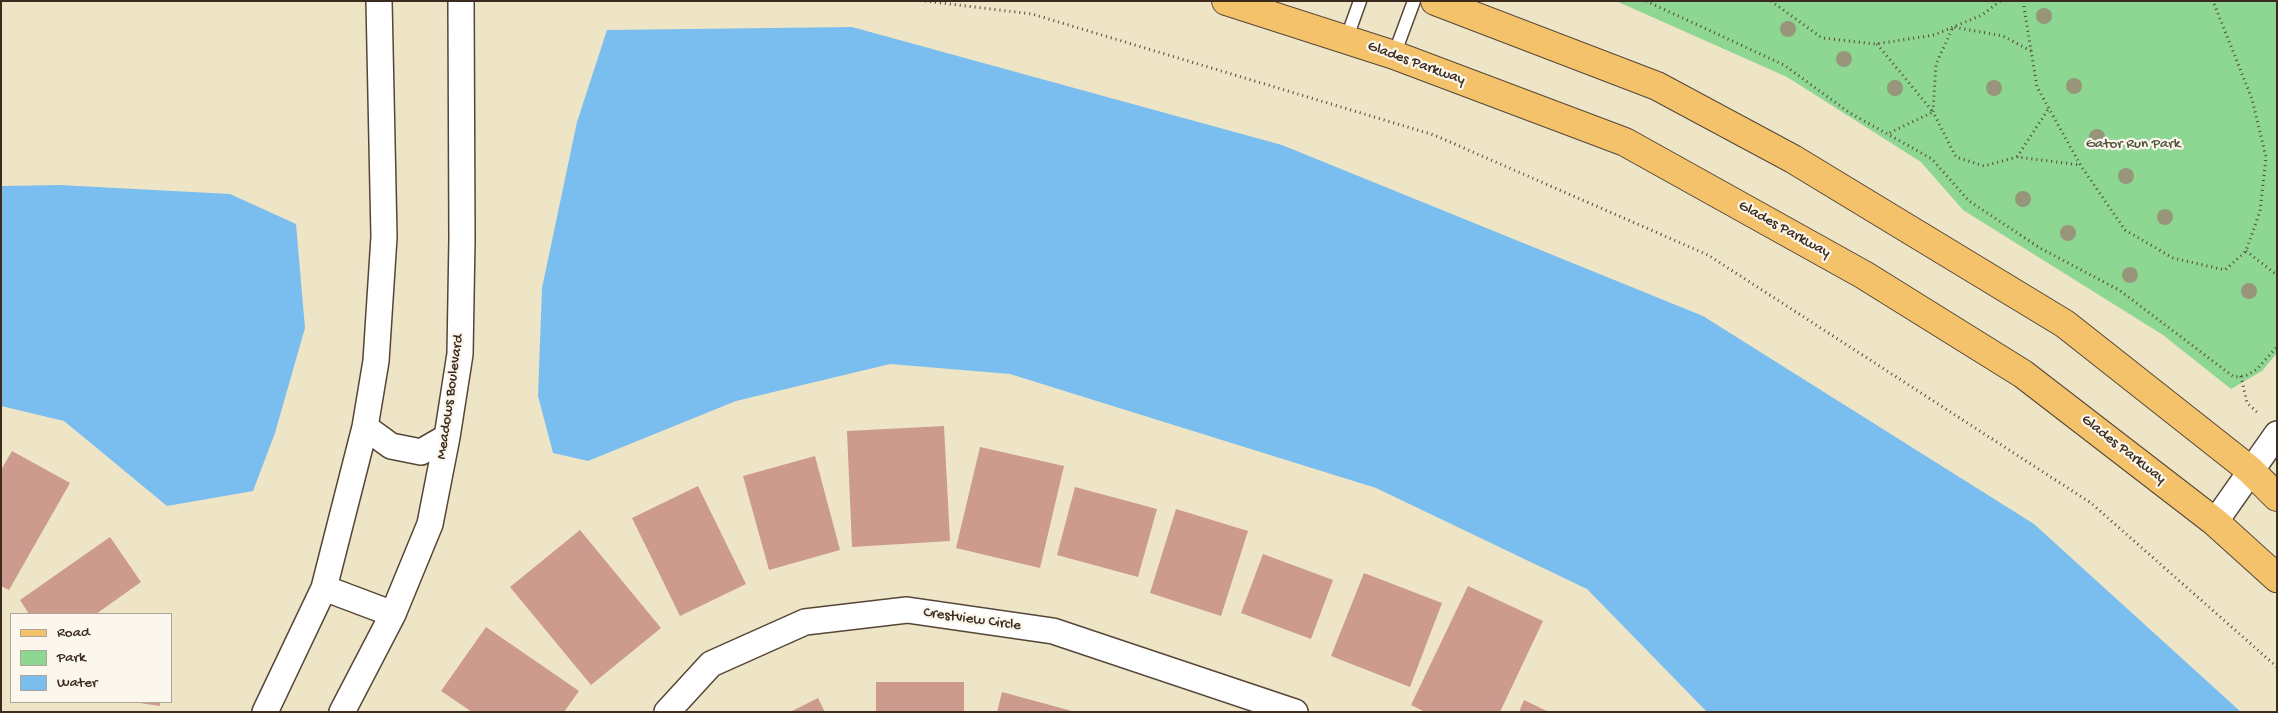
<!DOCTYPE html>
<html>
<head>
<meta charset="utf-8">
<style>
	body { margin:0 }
	#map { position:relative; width:2278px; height:713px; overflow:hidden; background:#eee5c7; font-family:"Gochi Hand",sans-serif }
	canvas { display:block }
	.frame { position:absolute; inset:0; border:2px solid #3b2a1e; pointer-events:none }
	.legend { position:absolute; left:10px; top:613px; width:162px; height:90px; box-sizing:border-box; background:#fbf7ec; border:1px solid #aea59a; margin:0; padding:6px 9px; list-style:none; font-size:15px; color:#3b2a1e }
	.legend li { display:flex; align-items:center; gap:10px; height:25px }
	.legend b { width:25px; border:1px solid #aea59a }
</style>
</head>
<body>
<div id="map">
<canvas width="2278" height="713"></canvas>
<div class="frame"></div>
<ul class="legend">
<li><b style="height:6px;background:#f4c26a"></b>Road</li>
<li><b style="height:14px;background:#8ed792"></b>Park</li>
<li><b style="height:14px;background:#7abef0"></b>Water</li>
</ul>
</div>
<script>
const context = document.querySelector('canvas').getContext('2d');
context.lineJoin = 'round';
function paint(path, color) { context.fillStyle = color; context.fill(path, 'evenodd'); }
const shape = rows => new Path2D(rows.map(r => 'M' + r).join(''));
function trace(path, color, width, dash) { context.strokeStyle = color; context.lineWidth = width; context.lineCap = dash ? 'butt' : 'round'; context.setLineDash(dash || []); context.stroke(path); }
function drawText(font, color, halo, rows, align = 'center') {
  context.font = font + ' "Gochi Hand",sans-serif'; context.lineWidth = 4.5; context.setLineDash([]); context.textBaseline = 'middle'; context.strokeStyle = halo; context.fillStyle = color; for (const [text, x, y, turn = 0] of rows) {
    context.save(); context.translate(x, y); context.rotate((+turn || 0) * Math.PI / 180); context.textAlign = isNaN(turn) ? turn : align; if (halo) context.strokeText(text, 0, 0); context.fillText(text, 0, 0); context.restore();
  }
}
paint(shape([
	[1616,1,2277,1,2277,353,2262,371,2231,389,2163,335,1963,210,1921,162,1787,77]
]), '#8ed792');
paint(shape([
	[852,27,1282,145,1703,316,2034,524,2241,712,1707,712,1587,589,1376,488,1010,374,890,364,736,401,588,461,553,453,538,396,542,288,577,122,607,30],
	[60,185,230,194,296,224,305,328,275,433,253,491,167,506,64,421,1,406,1,186]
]), '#7abef0');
paint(shape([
	[944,426,950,541,852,547,847,431],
	[980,447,1064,466,1040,568,956,548],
	[12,451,70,483,9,590,1,586,1,470],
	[815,456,840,550,769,570,743,476],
	[698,486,746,584,680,616,632,518],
	[1075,487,1157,509,1138,577,1057,555],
	[1176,509,1248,531,1221,616,1150,593],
	[580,530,661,628,591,685,510,587],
	[110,537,141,582,96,614,29,614,20,600],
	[1263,554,1333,580,1311,639,1241,613],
	[1364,573,1442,603,1410,687,1331,656],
	[1468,586,1543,621,1500,712,1425,712,1411,705],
	[486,627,579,691,564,712,472,712,441,691],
	[876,682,964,682,964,712,876,712],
	[1002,692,1072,711,1072,712,997,712],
	[818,698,825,712,790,712],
	[1524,700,1549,712,1519,712],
	[133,702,160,702,160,706]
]), '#cd9a8e');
const lane = shape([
	[1346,40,1360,1],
	[1394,55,1414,1]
]);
const street = shape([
	[365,427,391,446,421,452,447,437],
	[2215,522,2277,434],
	[324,588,393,614],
	[265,712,324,588,365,427,376,361,384,237,379,1],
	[342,712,393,614,430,524,447,437,460,354,462,239,461,1],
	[667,712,711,664,805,622,907,610,1053,631,1295,712]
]);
const primary = shape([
	[1226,1,1394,55,1625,142,1864,275,2023,374,2215,522,2277,578],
	[1435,1,1657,86,1793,159,2065,324,2250,470,2277,497]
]);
trace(lane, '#564637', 15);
trace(street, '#564637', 28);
trace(primary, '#564637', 30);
trace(shape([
	[925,1,1032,14,1434,135,1708,255,2091,503,2277,667],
	[1646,1,1784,65,1850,113,1932,159,1969,201,2040,248,2119,290,2234,377,2245,376,2256,370,2277,347],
	[1771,1,1822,38,1876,44,1934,35,1982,15,2000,1],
	[2024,1,2024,7,2037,87,2081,166,2125,230,2173,258,2225,270,2246,251,2260,211,2266,157,2252,99,2213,1],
	[1877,44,1933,112,1887,134],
	[2031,51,2003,36,1953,27,1936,64,1933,112,1956,157,1984,166,2017,157,2080,165],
	[2017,157,2049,108],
	[2246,251,2277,275],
	[2241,376,2247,403,2257,412]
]), '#564637', 3, [1, 4]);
trace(lane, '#fff', 12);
trace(street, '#fff', 25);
trace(primary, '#f4c26a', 28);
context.fillStyle = '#97967a';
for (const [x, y] of [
	[2044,16],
	[1788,29],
	[1844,59],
	[2074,86],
	[1895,88],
	[1994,88],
	[2097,137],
	[2126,176],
	[2023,199],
	[2165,217],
	[2068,233],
	[2130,275],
	[2249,291]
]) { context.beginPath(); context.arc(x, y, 8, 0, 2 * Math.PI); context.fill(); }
drawText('15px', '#3b2a1e', '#fbf7ec', [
	["Glades Parkway",1416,64,20],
	["Glades Parkway",1784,230,29],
	["Meadows Boulevard",451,397,-82],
	["Glades Parkway",2123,450,38],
	["Crestview Circle",972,620,8]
]);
drawText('15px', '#50553b', '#fbf7ec', [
	["Gator Run Park",2133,145]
]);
</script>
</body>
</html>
